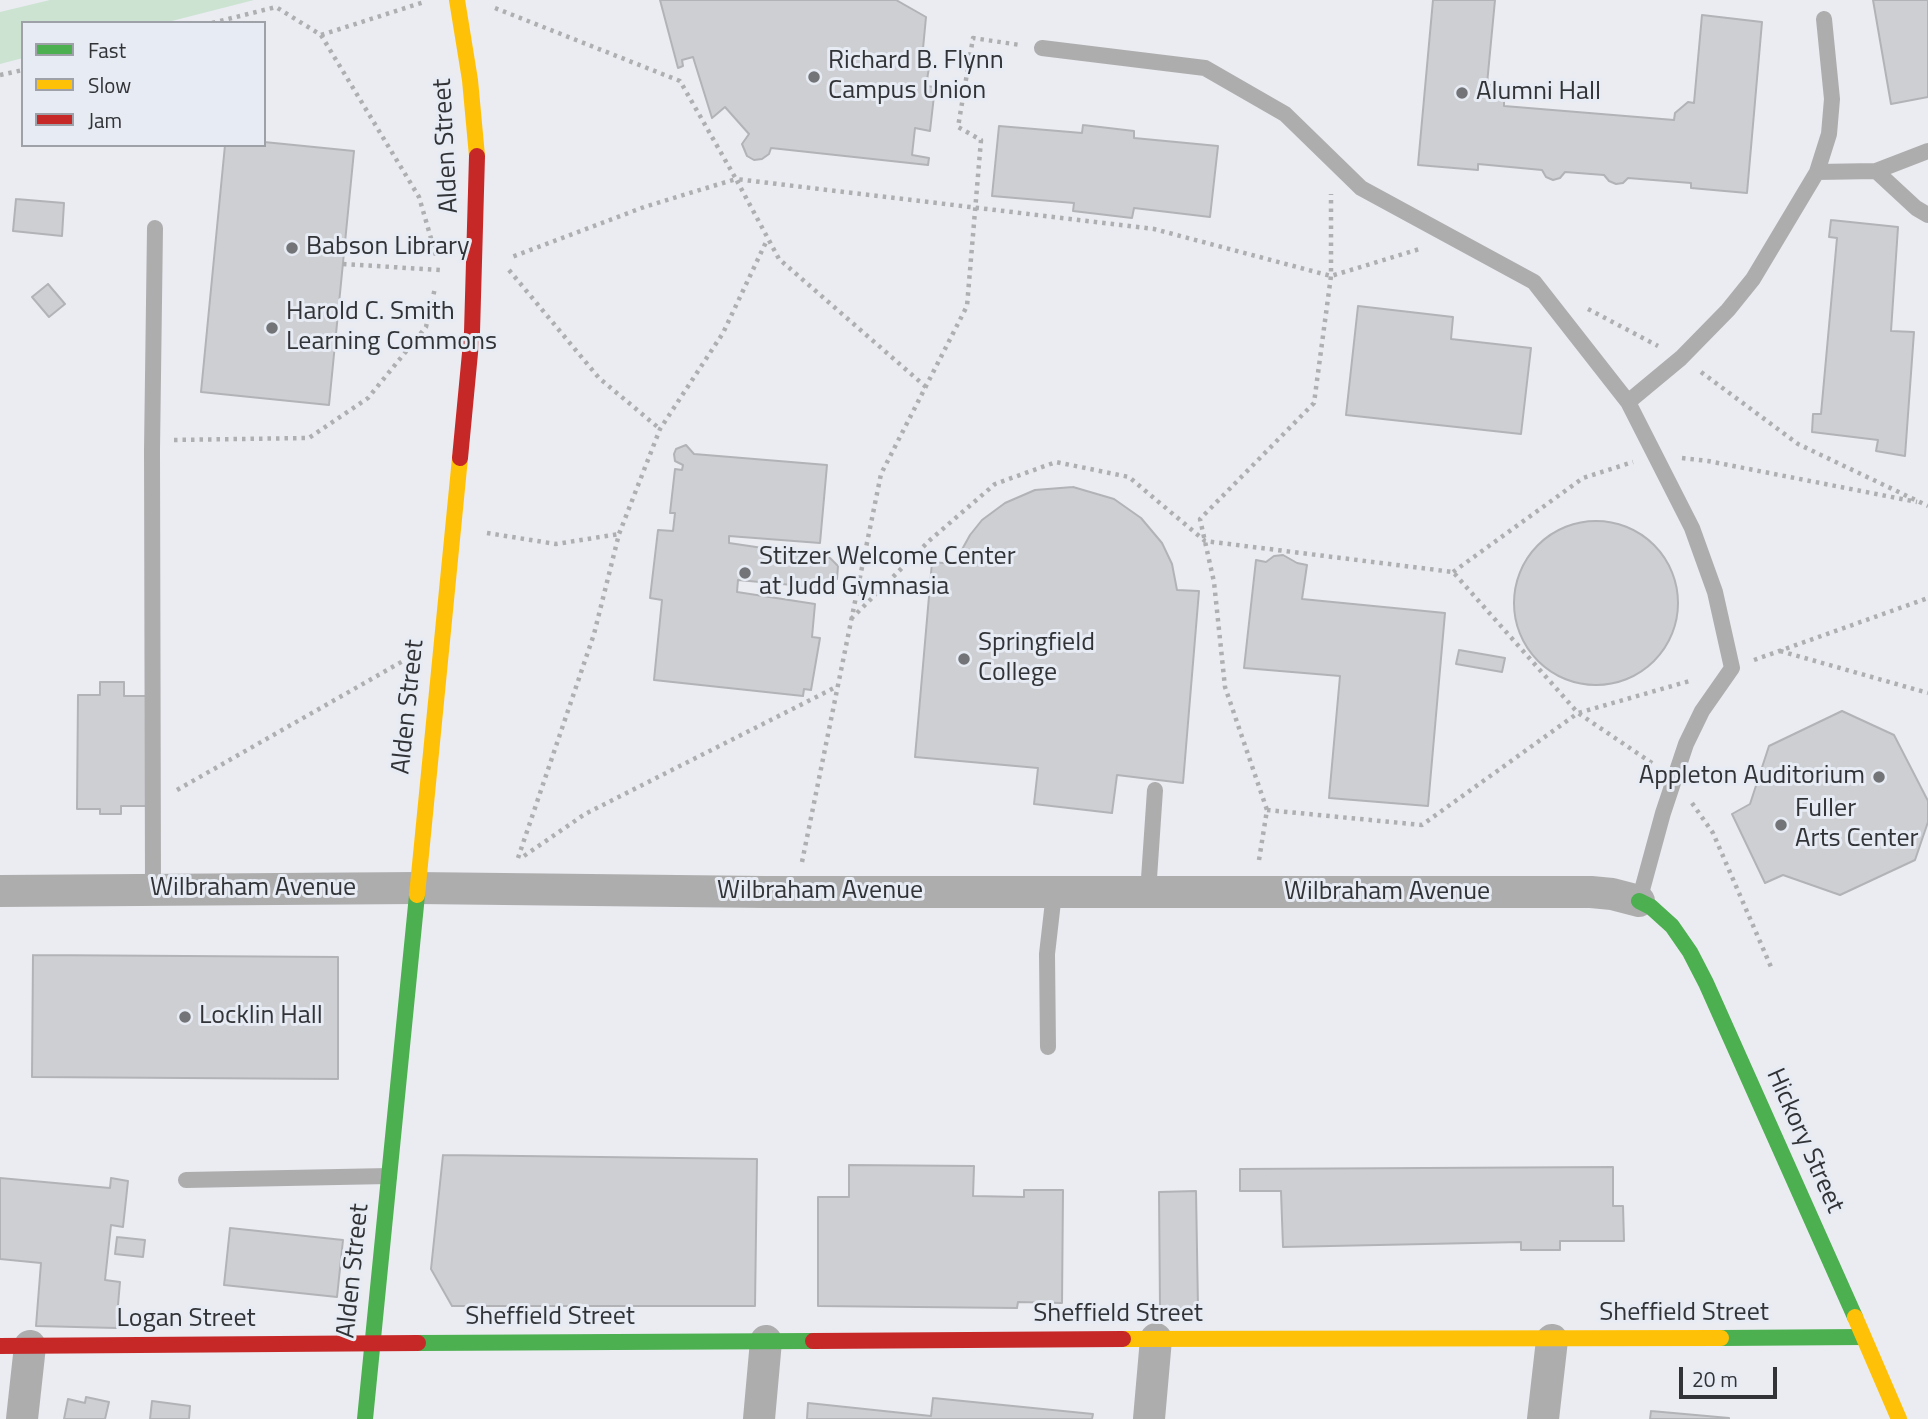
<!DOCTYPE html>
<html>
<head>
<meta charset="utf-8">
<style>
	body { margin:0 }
	#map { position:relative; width:1928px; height:1419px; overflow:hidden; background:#eaecf1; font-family:"Titillium Web",sans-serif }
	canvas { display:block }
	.legend { position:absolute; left:21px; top:21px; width:245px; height:126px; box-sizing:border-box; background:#e7ebf4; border:2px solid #9ea1a8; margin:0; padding:9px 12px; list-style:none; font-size:21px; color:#313336 }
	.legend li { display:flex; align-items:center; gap:14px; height:35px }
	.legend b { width:35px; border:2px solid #9ea1a8 }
	.scale { position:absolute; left:1679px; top:1367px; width:98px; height:32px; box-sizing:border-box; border:4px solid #313336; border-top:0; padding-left:9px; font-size:21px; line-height:24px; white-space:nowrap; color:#313336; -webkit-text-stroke:5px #e7ebf4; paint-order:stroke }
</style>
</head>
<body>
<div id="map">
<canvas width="1928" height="1419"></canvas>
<ul class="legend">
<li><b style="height:9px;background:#4caf50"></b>Fast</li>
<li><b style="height:9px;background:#ffc107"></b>Slow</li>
<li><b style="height:9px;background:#c62828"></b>Jam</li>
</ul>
<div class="scale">20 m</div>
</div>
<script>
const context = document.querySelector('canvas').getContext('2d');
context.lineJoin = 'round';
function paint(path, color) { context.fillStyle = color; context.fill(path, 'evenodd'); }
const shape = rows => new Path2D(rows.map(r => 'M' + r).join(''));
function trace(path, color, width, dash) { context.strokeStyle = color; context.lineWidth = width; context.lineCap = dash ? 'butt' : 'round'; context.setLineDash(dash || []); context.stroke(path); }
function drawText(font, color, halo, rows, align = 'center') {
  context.font = font + ' "Titillium Web",sans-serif'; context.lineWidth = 6; context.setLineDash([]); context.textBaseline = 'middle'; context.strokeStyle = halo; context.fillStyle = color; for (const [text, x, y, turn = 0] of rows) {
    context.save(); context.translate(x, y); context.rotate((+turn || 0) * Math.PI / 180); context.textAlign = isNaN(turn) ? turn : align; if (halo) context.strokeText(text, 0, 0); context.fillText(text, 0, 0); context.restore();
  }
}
paint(shape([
	[50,0,254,0,164,23,23,23,23,58,0,64,0,12]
]), '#cce3d2');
const building = shape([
	[660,0,896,0,926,17,922,59,930,61,926,86,935,87,930,131,915,128,912,155,929,158,928,165,771,148,769,154,762,159,754,160,747,156,742,144,749,134,725,107,712,118,693,57,682,60,683,66,678,68,660,0],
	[1433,0,1495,0,1487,84,1495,86,1504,100,1504,106,1674,120,1675,113,1688,102,1694,103,1702,15,1762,22,1747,193,1691,188,1691,183,1628,178,1623,183,1616,184,1609,181,1604,175,1565,172,1560,178,1553,180,1546,177,1542,170,1478,164,1478,170,1418,165,1433,0],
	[1873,0,1928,0,1928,97,1891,104,1873,0],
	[1083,125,1134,131,1134,138,1218,146,1210,217,1134,208,1132,218,1073,211,1074,203,992,196,999,126,1082,133,1083,125],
	[264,142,354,151,329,405,201,392,225,145,264,145,264,142],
	[16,199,64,203,62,236,13,231,16,199],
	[1831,220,1898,227,1891,331,1914,332,1905,456,1876,451,1878,440,1812,432,1813,414,1821,414,1837,238,1829,237,1831,220],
	[48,284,65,304,49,317,32,297,48,284],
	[1358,306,1453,317,1451,339,1531,348,1521,434,1346,415,1358,306],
	[686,445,694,454,827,465,820,543,729,536,729,543,830,558,838,566,837,579,825,588,738,580,737,592,815,604,812,637,820,638,811,690,804,689,803,696,654,680,662,600,650,598,658,530,673,531,675,513,670,513,675,469,682,470,683,465,675,461,674,454,676,449,686,445],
	[1073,487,1114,499,1141,518,1162,543,1172,564,1177,590,1199,591,1183,783,1117,775,1112,813,1034,804,1038,768,915,757,932,562,954,564,970,535,982,520,1005,503,1035,490,1073,487],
	'1514 603a82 82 0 1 1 164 0a82 82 0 1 1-164 0Z',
	[1283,555,1297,563,1307,565,1302,599,1445,613,1428,806,1329,798,1340,676,1244,668,1256,560,1266,562,1274,556,1283,555],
	[1459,650,1505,658,1502,672,1456,664,1459,650],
	[100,682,124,682,124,696,147,696,146,806,121,806,121,814,100,814,100,809,77,809,78,695,100,695,100,682],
	[1842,711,1894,735,1928,801,1928,822,1915,860,1840,895,1783,875,1765,883,1732,814,1750,804,1769,746,1842,711],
	[33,955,338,957,338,1079,32,1077,33,955],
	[443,1155,757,1159,755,1306,452,1306,431,1269,443,1155],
	[849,1165,974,1166,973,1196,1024,1197,1024,1190,1063,1190,1062,1303,1018,1302,1017,1308,818,1306,818,1197,849,1197,849,1165],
	[1613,1167,1613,1206,1623,1206,1624,1241,1560,1241,1560,1250,1521,1250,1521,1242,1283,1247,1281,1191,1240,1191,1240,1169,1613,1167],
	[0,1178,110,1188,111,1178,128,1181,123,1227,111,1225,105,1280,120,1282,116,1328,36,1326,41,1263,0,1259,0,1178],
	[1196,1191,1198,1308,1160,1308,1159,1192,1196,1191],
	[230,1228,343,1240,337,1297,224,1285,230,1228],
	[117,1237,145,1240,143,1257,115,1254,117,1237],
	[86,1397,109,1402,105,1419,64,1419,68,1399,85,1403,86,1397],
	[933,1398,1093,1414,1092,1419,807,1419,808,1403,931,1416,933,1398],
	[152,1401,190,1406,189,1419,150,1419,152,1401],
	[1651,1411,1729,1418,1729,1419,1650,1419,1651,1411]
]);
paint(building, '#cecfd3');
trace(building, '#b2b3b7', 2);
trace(shape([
	[495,8,680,81,736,179,644,207,509,258],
	[212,23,276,7,321,35,424,2],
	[321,35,419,197,437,259],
	[0,75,23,70],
	[343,264,440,270],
	[509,270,599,378,660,429],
	[1588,309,1658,346],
	[1701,372,1798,444,1928,506],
	[926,387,779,259,736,179,1154,229,1331,276,1423,248],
	[174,440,309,438,368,398,426,327,435,288],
	[1682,458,1708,461,1917,502],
	[487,533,556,544,619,534],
	[1453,572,1583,478,1633,462],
	[851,619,930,540,995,484,1056,462,1129,477,1205,541,1453,572,1578,713,1655,765],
	[1780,651,1928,693],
	[1754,660,1928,598],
	[177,790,403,661],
	[1692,803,1713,833,1771,967],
	[1267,810,1422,825,1578,713,1693,680],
	[524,856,585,814,836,687],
	[518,858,594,634,619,534,660,429,723,333,767,240],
	[1259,860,1267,810,1225,687,1214,582,1200,519,1314,403,1331,276,1331,194],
	[802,862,881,474,967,306,981,140,958,127,973,38,1020,45]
]), '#aeafb0', 4.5, [3.5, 5]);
trace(shape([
	[1042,48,1205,68,1285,114,1361,188,1534,282,1628,402,1692,528,1715,592,1732,668,1702,711,1686,744,1663,813,1639,901],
	[1876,171,1916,208,1928,215],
	[1817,172,1876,171,1928,151],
	[1628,402,1681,358,1728,310,1753,279,1817,172,1829,134,1832,99,1824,19],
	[153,889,152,450,155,228],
	[1148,893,1155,790],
	[1048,1047,1047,954,1054,893],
	[186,1180,389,1176]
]), '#aeadae', 16);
trace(shape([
	[0,891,417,888,765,892,1591,892,1612,894,1639,901],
	[22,1419,30,1346],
	[759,1419,766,1341],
	[1149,1419,1156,1339],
	[1543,1419,1552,1340]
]), '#aeadae', 32);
trace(shape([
	[1639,901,1651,907,1672,926,1690,952,1706,983,1855,1317],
	[1721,1338,1863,1337],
	[418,1343,813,1341],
	[365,1419,417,895]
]), '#4caf50', 16);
trace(shape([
	[457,0,470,80,477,156],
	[417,895,460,458],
	[1855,1317,1899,1419],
	[1123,1339,1721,1338]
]), '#ffc107', 16);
trace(shape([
	[460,458,472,332,477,156],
	[813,1341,1123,1339],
	[0,1346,418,1343]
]), '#c62828', 16);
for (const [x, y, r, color] of [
	[814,77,7,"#727477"],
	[1462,93,7,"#727477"],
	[292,248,7,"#727477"],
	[272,328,7,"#727477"],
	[745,573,7,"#727477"],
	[964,659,7,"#727477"],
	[1879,777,7,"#727477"],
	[1781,825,7,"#727477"],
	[185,1017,7,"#727477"]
]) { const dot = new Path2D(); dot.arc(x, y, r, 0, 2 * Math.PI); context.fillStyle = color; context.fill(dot); trace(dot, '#e7ebf4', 2.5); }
drawText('26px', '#313336', '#e7ebf4', [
	["Richard B. Flynn",828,62],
	["Campus Union",828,92],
	["Alumni Hall",1476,93],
	["Babson Library",306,248],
	["Harold C. Smith",286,313],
	["Learning Commons",286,343],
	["Stitzer Welcome Center",759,558],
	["at Judd Gymnasia",759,588],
	["Springfield",978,644],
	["College",978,674],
	["Appleton Auditorium",1865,777,"right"],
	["Fuller",1795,810],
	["Arts Center",1795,840],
	["Locklin Hall",199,1017]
], 'left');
drawText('26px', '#313336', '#e7ebf4', [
	["Alden Street",447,146,-93],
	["Alden Street",409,707,-84],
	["Wilbraham Avenue",253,889],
	["Wilbraham Avenue",820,892],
	["Wilbraham Avenue",1387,893],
	["Hickory Street",1804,1141,66],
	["Alden Street",354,1271,-84],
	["Sheffield Street",1684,1314],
	["Sheffield Street",1118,1315],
	["Sheffield Street",550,1318],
	["Logan Street",186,1320]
]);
</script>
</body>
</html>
